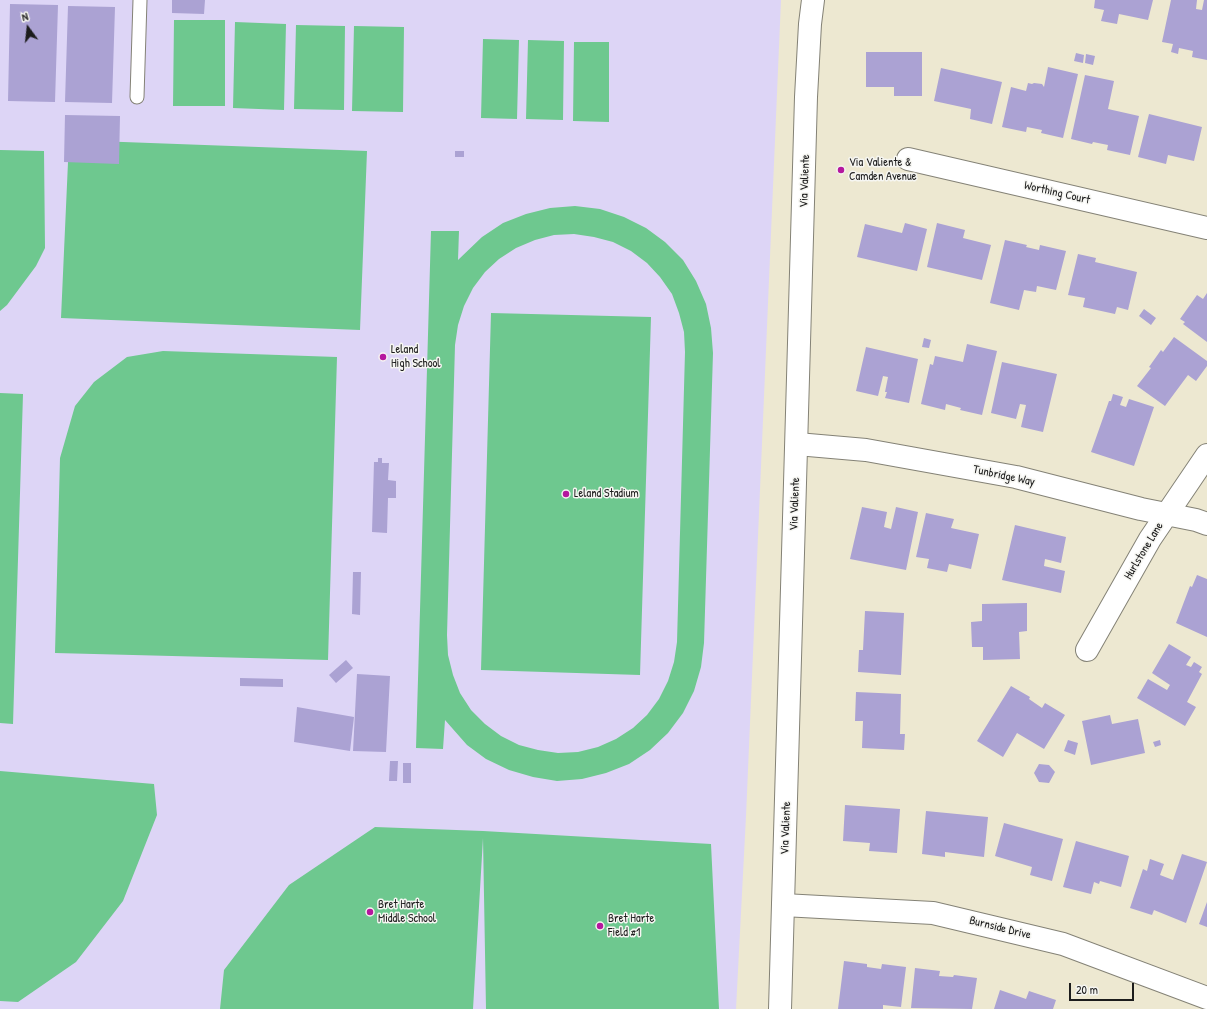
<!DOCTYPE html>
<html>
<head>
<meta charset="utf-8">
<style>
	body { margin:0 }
	#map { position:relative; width:1207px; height:1009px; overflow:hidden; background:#ede8d1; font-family:"Patrick Hand",sans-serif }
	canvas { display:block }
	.north { position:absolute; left:8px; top:8px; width:40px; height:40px; -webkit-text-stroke:3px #f6f6f2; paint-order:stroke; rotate:345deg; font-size:11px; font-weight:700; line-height:16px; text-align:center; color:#1c1c1c }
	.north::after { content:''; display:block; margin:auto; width:14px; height:18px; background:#1c1c1c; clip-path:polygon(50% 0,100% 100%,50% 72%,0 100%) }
	.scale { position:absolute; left:1069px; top:983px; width:65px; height:18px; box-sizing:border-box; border:2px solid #1c1c1c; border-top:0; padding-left:5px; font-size:12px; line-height:14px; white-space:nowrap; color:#1c1c1c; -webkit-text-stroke:3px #f6f6f2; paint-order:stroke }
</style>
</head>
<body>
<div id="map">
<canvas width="1207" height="1009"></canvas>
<div class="north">N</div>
<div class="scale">20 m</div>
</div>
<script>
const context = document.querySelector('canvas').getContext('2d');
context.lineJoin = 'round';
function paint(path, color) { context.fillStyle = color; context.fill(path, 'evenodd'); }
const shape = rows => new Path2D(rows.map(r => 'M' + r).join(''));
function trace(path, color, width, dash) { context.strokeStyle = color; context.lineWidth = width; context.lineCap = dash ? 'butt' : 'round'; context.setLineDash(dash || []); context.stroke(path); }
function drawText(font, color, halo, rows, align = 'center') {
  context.font = font + ' "Patrick Hand",sans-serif'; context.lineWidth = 3; context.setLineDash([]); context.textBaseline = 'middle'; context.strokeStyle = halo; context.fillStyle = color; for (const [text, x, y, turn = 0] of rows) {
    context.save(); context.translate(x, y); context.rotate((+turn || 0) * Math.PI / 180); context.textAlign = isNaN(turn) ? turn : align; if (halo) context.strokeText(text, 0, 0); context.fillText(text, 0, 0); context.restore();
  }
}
paint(shape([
	[0,0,781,0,746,816,736,1009,0,1009]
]), '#ddd5f6');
paint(shape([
	[174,20,225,20,225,106,173,106],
	[235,22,286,24,284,110,233,108],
	[296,25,345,26,344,110,294,109],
	[354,26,404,27,403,112,352,111],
	[483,39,519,40,517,119,481,118],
	[528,40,564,41,563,120,526,119],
	[574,42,609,42,609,122,573,121],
	[69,140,367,151,360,330,61,318],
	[0,150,44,151,45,248,36,266,7,305,0,311],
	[575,206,600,209,624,217,646,228,665,242,683,260,696,281,706,304,711,328,713,353,704,643,701,667,694,691,683,713,668,733,650,750,629,764,606,773,582,779,557,781,533,777,509,770,486,759,467,745,445,720,443,749,416,748,431,231,459,231,458,260,482,237,503,223,526,214,550,208],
	[574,234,594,237,613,242,631,251,647,263,660,277,672,294,679,313,684,332,685,352,677,642,674,662,668,681,659,699,647,715,633,728,616,739,598,747,578,752,558,753,538,750,519,745,501,736,485,724,471,710,460,693,453,675,448,655,447,635,455,345,458,325,464,306,473,288,485,272,499,259,516,248,535,240,554,235],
	[491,313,651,317,640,675,481,670],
	[163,351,337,357,328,660,55,653,60,458,75,406,94,382,127,357],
	[0,393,23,394,13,724,0,723],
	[0,771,154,784,157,815,123,901,76,962,18,1002,0,1001],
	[375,827,483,831,711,844,719,1009,486,1009,483,838,473,1009,220,1009,224,970,289,885]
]), '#6ec88f');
paint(shape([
	[172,0,205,0,204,14,172,13],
	[1095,0,1153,0,1148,20,1119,14,1117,24,1101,21,1104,10,1094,8],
	[1171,0,1197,0,1196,9,1202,10,1204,0,1207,0,1207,60,1192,57,1193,51,1179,48,1178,54,1171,52,1173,44,1162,42],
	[10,4,58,5,55,102,8,101],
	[68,6,115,7,112,103,65,102],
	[866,52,922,52,922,96,894,96,894,87,866,87],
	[1076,53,1084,55,1083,63,1074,61],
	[1086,54,1095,56,1093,65,1085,63],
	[1048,67,1078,74,1063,138,1041,133,1042,130,1027,127,1026,132,1002,127,1011,87,1026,91,1028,83,1032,84,1034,83,1042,84,1044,87],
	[941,68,1002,82,992,124,970,119,971,109,934,101],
	[1085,75,1114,81,1108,109,1139,116,1130,155,1107,150,1108,145,1093,142,1092,144,1071,139],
	[1149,114,1202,127,1194,161,1168,155,1166,164,1138,157],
	[65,115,120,116,119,164,64,162],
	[455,151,464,151,464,157,455,157],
	[905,223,927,229,917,271,857,257,865,224,902,233],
	[937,223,965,230,963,238,991,245,982,280,927,267],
	[1005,240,1027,245,1026,247,1039,250,1040,245,1066,251,1056,290,1037,286,1036,292,1024,290,1019,310,990,303],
	[1078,254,1096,258,1095,262,1137,272,1128,310,1117,307,1115,314,1083,307,1085,298,1068,295],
	[1207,293,1207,342,1183,324,1185,322,1180,319,1197,295,1203,299],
	[1144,309,1156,318,1151,325,1139,316],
	[1174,337,1207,361,1207,366,1196,381,1188,375,1165,406,1137,386,1151,368,1149,367,1161,350,1163,352],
	[924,338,931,340,929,348,922,347],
	[967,344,997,351,982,415,960,410,961,408,946,404,945,410,921,404,930,364,933,365,935,356,963,362],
	[866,347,918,359,909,403,885,398,887,392,885,392,888,377,883,376,878,396,856,391],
	[1002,362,1057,374,1043,432,1021,427,1026,405,1020,404,1016,419,991,413],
	[1113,394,1123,397,1120,405,1126,407,1129,399,1154,407,1134,466,1091,452,1109,401,1111,401],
	[378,458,382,458,382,463,389,463,388,480,396,481,396,498,388,498,387,533,372,532,374,462,378,462],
	[862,507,887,512,884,527,891,529,896,507,918,512,906,570,850,559],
	[926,513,954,519,951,528,979,534,971,569,949,564,947,572,927,568,929,559,916,557],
	[1015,525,1066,537,1061,563,1045,559,1044,566,1065,571,1061,593,1002,580],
	[353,572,361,572,360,615,352,614],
	[1197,575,1207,579,1207,637,1176,623,1190,586,1192,587],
	[1027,603,1027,631,1019,632,1020,659,983,660,983,647,972,647,971,622,982,621,982,604],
	[865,611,904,613,901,675,858,672,859,650,863,650],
	[1169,644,1191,657,1186,665,1191,667,1194,662,1202,667,1199,672,1202,674,1187,702,1196,707,1185,726,1137,698,1148,679,1167,690,1170,685,1152,673],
	[346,660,353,668,336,683,329,675],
	[357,674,390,676,386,752,353,751],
	[240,678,283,679,283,687,240,686],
	[1011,686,1030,697,1029,699,1042,708,1045,703,1065,715,1044,749,1017,733,1003,757,977,741],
	[856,692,901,694,900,734,905,734,904,750,862,748,863,721,855,721],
	[297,707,354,717,350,751,294,742],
	[1110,715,1112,724,1138,719,1145,753,1091,765,1082,721],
	[1068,740,1078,743,1075,755,1064,751],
	[1160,740,1161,745,1155,747,1153,742],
	[390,761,398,761,397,781,389,781],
	[403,763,411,763,411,783,403,783],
	[1039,764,1049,765,1055,772,1049,783,1039,782,1034,773],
	[845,805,900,809,897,853,869,851,870,843,843,841],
	[926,811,988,817,984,857,945,852,945,857,922,854],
	[1004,823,1063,839,1052,881,1030,875,1032,867,995,856],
	[1076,841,1129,856,1121,887,1100,881,1099,884,1094,882,1091,894,1063,887],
	[1182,854,1207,862,1186,923,1154,910,1152,915,1130,908,1143,869,1147,871,1150,859,1164,864,1160,875,1173,880],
	[1207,902,1207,927,1199,924],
	[844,961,867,964,867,967,881,969,882,964,906,967,901,1007,883,1005,883,1009,838,1009],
	[915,968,940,971,939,976,953,977,954,975,977,978,972,1009,911,1008],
	[1000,990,1026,999,1029,991,1056,1000,1053,1009,994,1009]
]), '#aba2d3');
const service = shape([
	[137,97,140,0]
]);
const minor = shape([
	[908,159,1207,228],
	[797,444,866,450,1016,477,1141,509,1196,520,1207,524],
	[1087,650,1150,539,1207,455],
	[783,905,933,913,1063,944,1207,998]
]);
const tertiary = shape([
	[780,1009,806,97,810,24,813,0]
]);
trace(service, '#848276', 15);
trace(minor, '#848276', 24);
trace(tertiary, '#848276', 24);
trace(service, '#fff', 13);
trace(minor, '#fff', 22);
trace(tertiary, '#fff', 22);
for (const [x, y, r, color] of [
	[841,170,4,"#b5179e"],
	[383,357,4,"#b5179e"],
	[566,494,4,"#b5179e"],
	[370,912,4,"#b5179e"],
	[600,926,4,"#b5179e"]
]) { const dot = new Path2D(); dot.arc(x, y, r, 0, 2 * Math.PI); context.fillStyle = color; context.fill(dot); trace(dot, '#f6f6f2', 1.5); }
drawText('12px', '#1c1c1c', '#f6f6f2', [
	["Via Valiente &",849,163],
	["Camden Avenue",849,177],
	["Leland",391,350],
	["High School",391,364],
	["Leland Stadium",574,494],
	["Bret Harte",378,905],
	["Middle School",378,919],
	["Bret Harte",608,919],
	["Field #1",608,933]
], 'left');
drawText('12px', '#1c1c1c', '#f6f6f2', [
	["Via Valiente",805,181,-88],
	["Worthing Court",1057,193,13],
	["Tunbridge Way",1004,476,12],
	["Via Valiente",795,504,-88],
	["Hurlstone Lane",1144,551,-59],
	["Via Valiente",786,828,-88],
	["Burnside Drive",1000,928,14]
]);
</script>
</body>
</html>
